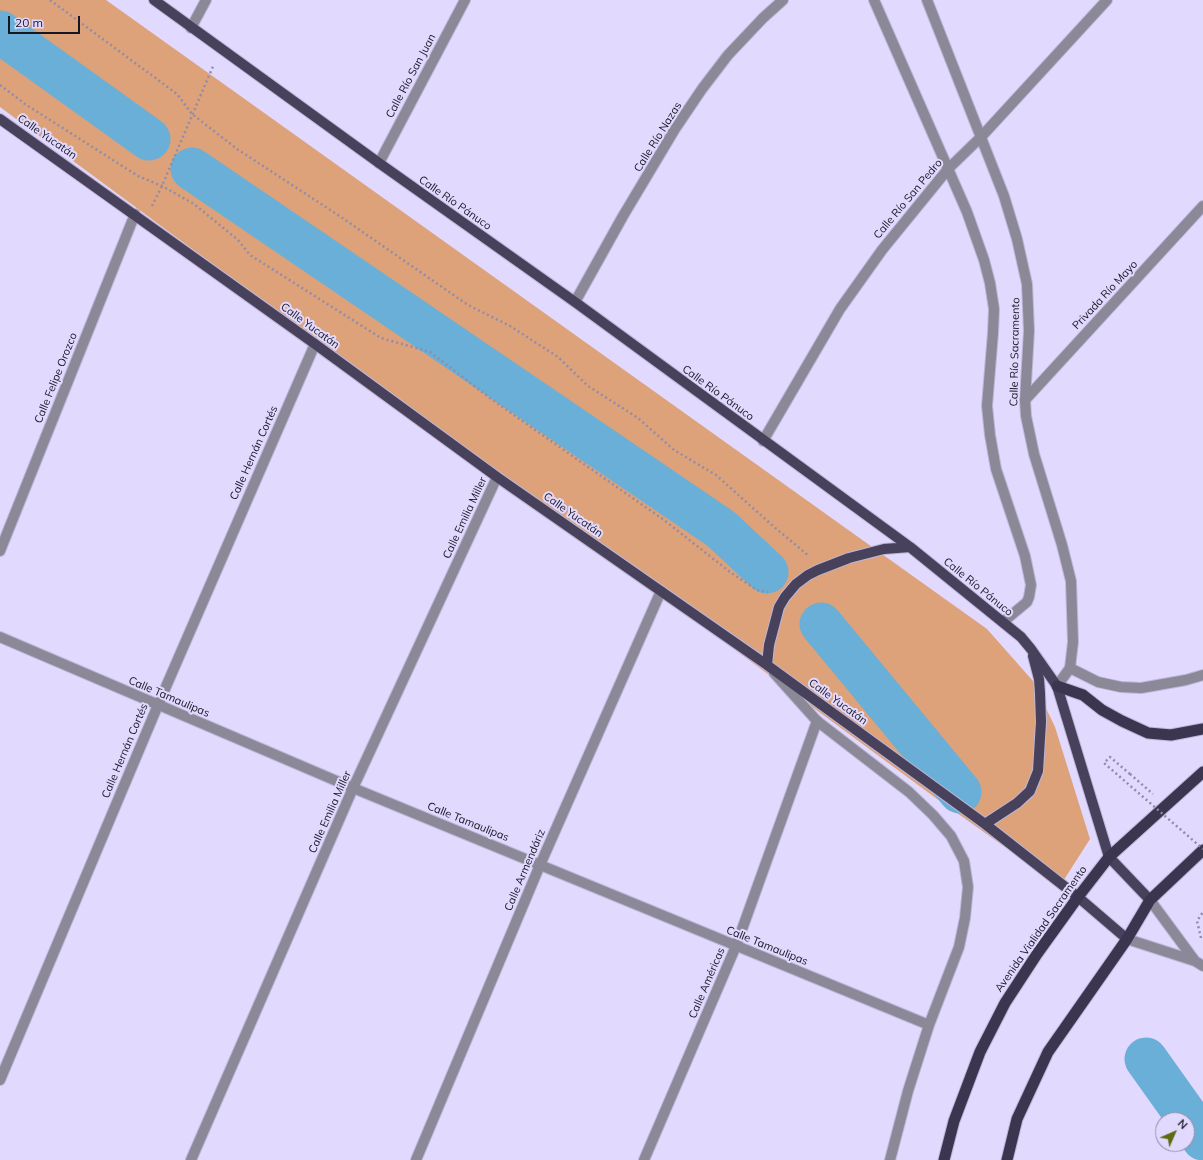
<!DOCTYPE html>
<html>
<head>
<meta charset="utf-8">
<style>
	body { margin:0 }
	#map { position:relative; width:1203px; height:1160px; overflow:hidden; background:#e1d9fe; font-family:Mulish,sans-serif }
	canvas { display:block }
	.north { position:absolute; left:1155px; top:1112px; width:40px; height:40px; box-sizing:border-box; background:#e1d9fe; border:1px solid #918ba6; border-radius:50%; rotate:45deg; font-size:11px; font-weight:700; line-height:16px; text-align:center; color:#191623 }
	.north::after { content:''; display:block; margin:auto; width:14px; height:18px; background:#606a0e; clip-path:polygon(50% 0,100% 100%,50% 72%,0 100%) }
	.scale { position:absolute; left:8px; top:16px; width:72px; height:18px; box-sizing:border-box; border:2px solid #191623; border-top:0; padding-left:5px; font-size:12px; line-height:14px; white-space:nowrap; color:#191623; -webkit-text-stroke:3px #e1d9fe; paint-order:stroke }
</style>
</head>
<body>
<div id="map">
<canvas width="1203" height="1160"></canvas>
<div class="north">N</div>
<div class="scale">20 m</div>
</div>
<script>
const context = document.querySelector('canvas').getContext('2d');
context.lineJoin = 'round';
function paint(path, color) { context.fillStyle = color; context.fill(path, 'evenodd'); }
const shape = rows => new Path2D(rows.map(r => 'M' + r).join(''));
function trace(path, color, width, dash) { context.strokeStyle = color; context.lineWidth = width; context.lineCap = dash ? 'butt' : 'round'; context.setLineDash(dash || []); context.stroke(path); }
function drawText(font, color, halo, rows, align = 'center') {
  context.font = font + ' Mulish,sans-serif'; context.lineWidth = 4; context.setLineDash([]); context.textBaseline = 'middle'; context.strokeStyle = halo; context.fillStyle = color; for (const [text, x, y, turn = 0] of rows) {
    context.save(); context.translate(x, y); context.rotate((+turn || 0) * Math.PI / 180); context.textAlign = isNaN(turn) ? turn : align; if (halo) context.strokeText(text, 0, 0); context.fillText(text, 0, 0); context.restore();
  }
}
paint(shape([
	[0,0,106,0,987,629,1033,681,1055,727,1090,839,1060,886,933,796,0,107]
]), '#dda279');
trace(shape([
	[0,32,149,139],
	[192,169,721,529,767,572],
	[821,624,960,792],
	[1146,1059,1203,1139]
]), '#6aafd7', 43);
const minor = shape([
	[191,28,206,0],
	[379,163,465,0],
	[575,302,623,216,675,129,702,89,728,55,763,18,783,0],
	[1025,400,1203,206],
	[763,441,840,309,882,250,948,169,981,137,1107,0],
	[0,551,135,214],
	[1070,668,1098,682,1121,687,1141,688,1186,680,1203,675],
	[1150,900,1195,961],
	[1127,939,1195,961,1203,966],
	[0,1080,158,705,315,344],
	[191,1160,353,788,497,477],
	[416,1160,540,865,661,591],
	[644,1160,736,946,817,721]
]);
const tertiary = shape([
	[874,0,967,212,984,260,990,283,994,309,993,333,987,406,990,435,996,469,1025,556,1031,585,1029,597,1027,602,1003,622],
	[927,0,1004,196,1017,239,1027,284,1029,331,1025,400,1026,416,1034,454,1062,545,1071,581,1073,642,1070,668,1057,686],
	[0,637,353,788,929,1025],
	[774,673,817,721,909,792,933,815,951,836,964,861,968,887,965,918,959,947,929,1025,908,1091,890,1160]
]);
const primary = shape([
	[154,0,379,163,575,302,910,547,1021,637,1031,649,1057,686,1109,857,1150,900],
	[0,119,315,344,497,477,767,665,819,703,985,824,1078,897,1127,939],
	[767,665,769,645,779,607,785,597,796,584,808,575,818,570,849,558,884,549,910,547],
	[985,824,1017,803,1030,791,1038,771,1041,722,1040,693,1039,679,1033,656]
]);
const trunk = shape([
	[1057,686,1083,695,1102,710,1122,721,1148,733,1171,735,1203,729],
	[944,1160,954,1121,980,1052,1005,1003,1037,954,1078,897,1109,857,1203,772],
	[1007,1160,1017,1119,1048,1052,1127,939,1150,900,1203,850]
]);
trace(minor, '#bdb6d7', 12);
trace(tertiary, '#bdb6d7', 12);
trace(primary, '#bdb6d7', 12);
trace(trunk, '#bdb6d7', 13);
trace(shape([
	[50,0,177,94,192,114,237,149,341,217,468,305,510,326,558,357,588,386,638,418,674,450,716,475,773,526,809,556],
	[0,85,25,104,138,176,162,186,194,204,238,240,250,255,381,338,430,352,491,399,664,520,730,572,757,590,768,592],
	[152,206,162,186,214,64],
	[1130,774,1153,794],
	[1201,938,1197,921,1203,912]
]), '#928ca8', 2.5, [2, 3]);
trace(minor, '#8b8897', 10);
trace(tertiary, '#8b8897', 10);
trace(primary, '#48415b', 10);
trace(trunk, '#3c3550', 11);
trace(shape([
	[1130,774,1110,757,1104,763,1203,849]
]), '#928ca8', 2.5, [2, 3]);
drawText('11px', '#191623', '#e1d9fe', [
	["Calle Río San Juan",411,76,-62],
	["Calle Yucatán",47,137,35],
	["Calle Río Nazas",658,137,-58],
	["Calle Río San Pedro",908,199,-50],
	["Calle Río Pánuco",455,203,35],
	["Privada Río Mayo",1105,295,-47],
	["Calle Yucatán",310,326,36],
	["Calle Río Sacramento",1015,352,-89],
	["Calle Felipe Orozco",56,378,-68],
	["Calle Río Pánuco",718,393,36],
	["Calle Hernán Cortés",254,453,-66],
	["Calle Yucatán",573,515,35],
	["Calle Emilia Miller",465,518,-65],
	["Calle Río Pánuco",978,587,39],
	["Calle Tamaulipas",169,697,23],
	["Calle Yucatán",838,702,36],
	["Calle Hernán Cortés",125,751,-67],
	["Calle Emilia Miller",330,812,-66],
	["Calle Tamaulipas",468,822,22],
	["Calle Armendáriz",525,870,-67],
	["Avenida Vialidad Sacramento",1041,929,-55],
	["Calle Tamaulipas",767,946,22],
	["Calle Américas",707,983,-67]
]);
</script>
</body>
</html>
